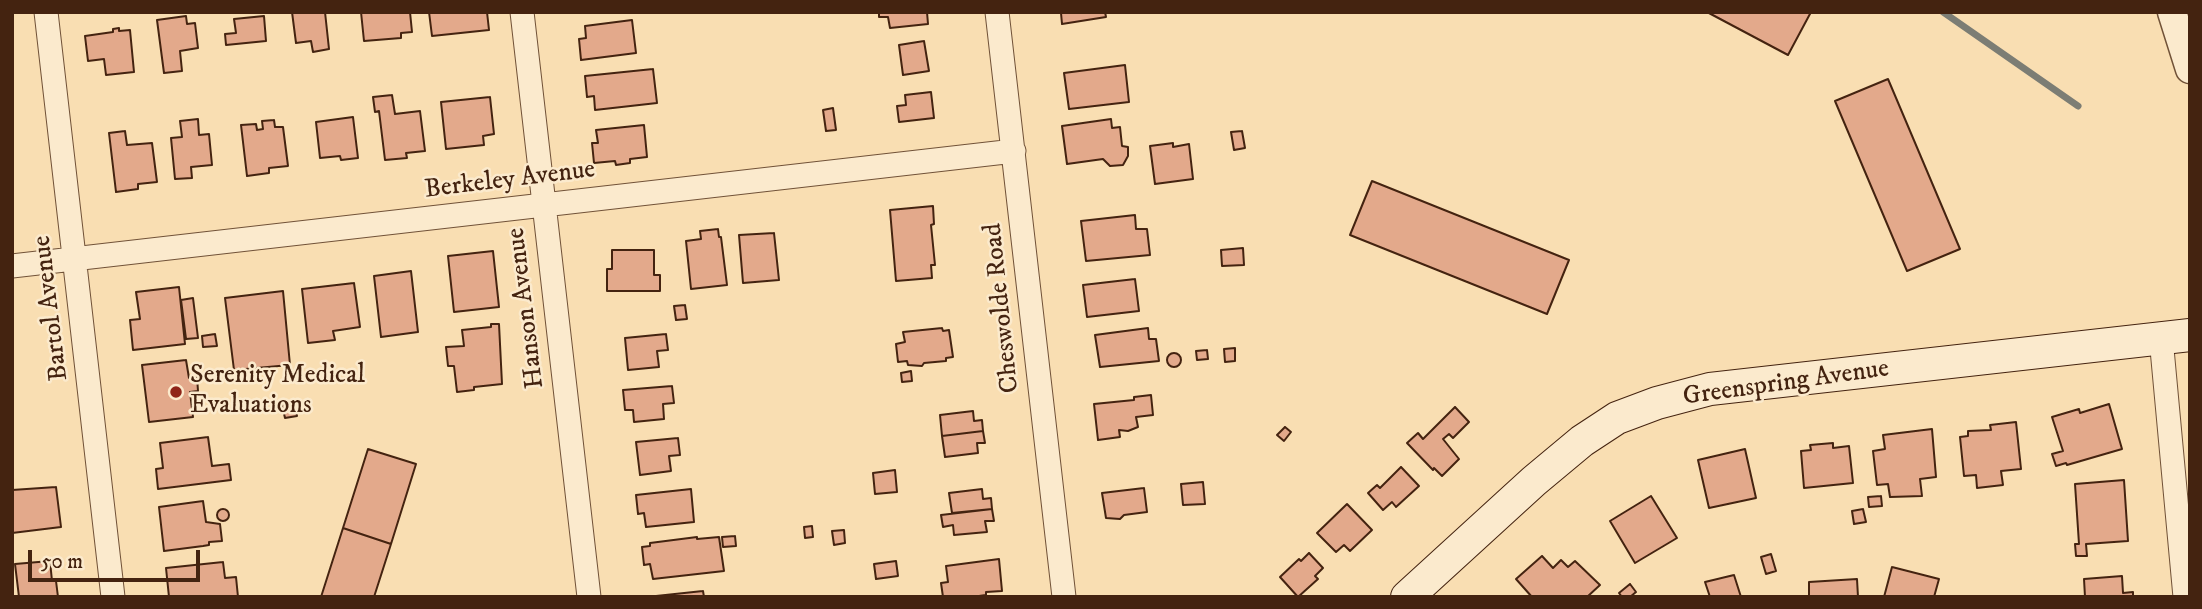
<!DOCTYPE html>
<html>
<head>
<meta charset="utf-8">
<style>
	body { margin:0 }
	#map { position:relative; width:2202px; height:609px; overflow:hidden; background:#f9deb2; font-family:"IM FELL DW Pica",serif }
	canvas { display:block }
	.frame { position:absolute; inset:0; border:14px solid #442310; pointer-events:none }
	.scale { position:absolute; left:28px; top:550px; width:172px; height:32px; box-sizing:border-box; border:4px solid #442310; border-top:0; padding-left:9px; font-size:21px; line-height:24px; white-space:nowrap; color:#442310; -webkit-text-stroke:5px #fbeacd; paint-order:stroke }
</style>
</head>
<body>
<div id="map">
<canvas width="2202" height="609"></canvas>
<div class="frame"></div>
<div class="scale">50 m</div>
</div>
<script>
const context = document.querySelector('canvas').getContext('2d');
context.lineJoin = 'round';
const shape = rows => new Path2D(rows.map(r => 'M' + r).join(''));
function trace(path, color, width, dash) { context.strokeStyle = color; context.lineWidth = width; context.lineCap = dash ? 'butt' : 'round'; context.setLineDash(dash || []); context.stroke(path); }
function paint(path, color) { context.fillStyle = color; context.fill(path, 'evenodd'); }
function drawText(font, color, halo, rows, align = 'center') {
  context.font = font + ' "IM FELL DW Pica",serif'; context.lineWidth = 5; context.setLineDash([]); context.textBaseline = 'middle'; context.strokeStyle = halo; context.fillStyle = color; for (const [text, x, y, turn = 0] of rows) {
    context.save(); context.translate(x, y); context.rotate((+turn || 0) * Math.PI / 180); context.textAlign = isNaN(turn) ? turn : align; if (halo) context.strokeText(text, 0, 0); context.fillText(text, 0, 0); context.restore();
  }
}
trace(shape([
	[1943,12,2078,106]
]), '#7c7d74', 7);
const building = shape([
	[292,12,325,12,329,49,313,52,311,41,296,43,292,12],
	[361,12,410,12,412,32,401,33,401,38,364,41,361,12],
	[429,12,487,12,489,30,432,36,429,12],
	[879,12,927,12,928,24,890,28,888,17,879,17,879,12],
	[1048,12,1105,12,1106,17,1062,24,1061,13,1048,12],
	[1707,12,1811,12,1788,55,1707,12],
	[186,16,187,24,195,23,198,48,180,51,182,71,164,73,157,20,186,16],
	[264,16,266,41,226,45,225,34,236,33,234,19,264,16],
	[632,20,636,53,581,60,579,39,586,38,585,26,632,20],
	[119,28,119,31,130,30,134,72,106,75,104,59,88,61,85,36,113,32,113,29,119,28],
	[924,41,929,71,903,75,899,45,924,41],
	[1125,65,1129,102,1069,109,1064,73,1125,65],
	[653,69,657,103,595,110,594,96,587,97,585,76,653,69],
	[1888,79,1960,249,1907,271,1835,101,1888,79],
	[931,92,934,118,899,122,897,106,906,105,905,95,931,92],
	[392,95,395,114,420,111,425,151,406,153,407,158,385,160,379,111,375,112,373,97,392,95],
	[490,97,494,134,483,136,484,145,446,149,441,102,490,97],
	[833,108,836,130,826,131,823,110,833,108],
	[353,117,358,158,341,160,340,156,320,158,316,122,353,117],
	[198,119,199,135,209,134,212,165,191,167,192,178,175,179,171,138,182,137,180,121,198,119],
	[1111,119,1112,128,1120,127,1122,146,1128,147,1128,156,1123,165,1110,166,1103,159,1067,164,1062,126,1111,119],
	[274,120,275,127,283,127,288,166,269,168,269,173,247,176,241,125,256,124,257,130,263,129,262,121,274,120],
	[644,125,647,157,630,159,630,163,616,165,615,161,594,163,592,143,598,143,596,130,644,125],
	[125,131,127,145,152,143,157,182,138,184,138,189,116,192,109,133,125,131],
	[1242,131,1245,148,1234,150,1231,132,1242,131],
	[1173,143,1173,147,1189,144,1193,179,1155,184,1150,146,1173,143],
	[1372,181,1569,260,1547,314,1350,235,1372,181],
	[933,206,934,224,931,225,935,265,931,265,932,278,896,281,890,210,933,206],
	[1135,215,1136,229,1147,229,1150,255,1086,261,1081,221,1135,215],
	[718,229,719,237,721,237,727,285,691,289,686,241,701,239,700,231,718,229],
	[774,233,779,280,743,283,739,235,774,233],
	[1243,248,1244,265,1222,266,1221,250,1243,248],
	[612,250,654,250,654,275,660,275,660,291,607,291,607,269,612,269,612,250],
	[493,251,499,307,454,312,448,256,493,251],
	[411,271,418,332,381,337,374,276,411,271],
	[1135,279,1139,311,1087,317,1083,285,1135,279],
	[354,283,360,327,333,331,335,340,308,343,302,289,354,283],
	[179,287,185,344,133,350,130,320,140,319,136,292,179,287],
	[283,291,290,365,234,370,225,298,283,291],
	[193,298,198,338,186,339,181,300,193,298],
	[685,305,687,319,676,320,674,306,685,305],
	[491,324,499,324,502,384,474,387,474,390,457,392,454,366,448,366,446,347,464,346,462,330,491,327,491,324],
	[942,328,943,331,949,330,953,357,946,358,946,361,924,363,922,366,908,365,907,361,898,362,896,344,905,342,903,332,942,328],
	[1148,328,1149,339,1156,339,1159,361,1100,367,1095,335,1148,328],
	[215,334,217,346,203,347,202,336,215,334],
	[666,334,668,350,657,351,659,367,628,370,625,338,666,334],
	[1235,348,1235,361,1225,362,1224,349,1235,348],
	[1207,350,1208,359,1197,360,1196,351,1207,350],
	'1167 360a7 7 0 1 1 14 0a7 7 0 1 1-14 0Z',
	[186,360,189,378,197,377,198,391,190,392,193,417,149,422,142,365,186,360],
	[911,371,912,381,902,382,901,373,911,371],
	[672,386,674,403,663,404,664,419,634,422,633,410,625,410,623,390,672,386],
	[1151,395,1153,415,1136,417,1138,427,1128,431,1119,430,1120,437,1098,440,1094,404,1134,400,1134,397,1151,395],
	[294,402,297,416,285,418,282,405,294,402],
	[2109,404,2122,449,2067,465,2066,463,2056,466,2052,454,2063,451,2052,417,2079,409,2080,413,2109,404],
	[1455,407,1469,422,1453,438,1449,434,1443,439,1459,459,1442,476,1434,468,1433,470,1407,443,1418,433,1423,439,1455,407],
	[973,411,974,421,982,420,983,431,942,436,940,415,973,411],
	[2016,422,2021,469,2001,471,2003,485,1977,488,1976,475,1964,476,1960,437,1968,436,1968,431,1991,430,1990,425,2016,422],
	[1285,427,1291,432,1284,441,1277,435,1285,427],
	[1932,429,1936,477,1920,479,1922,496,1890,497,1888,484,1877,485,1873,451,1885,449,1883,435,1932,429],
	[983,431,985,443,977,443,978,453,945,457,942,436,983,431],
	[208,437,212,466,229,464,231,480,158,489,156,469,163,468,160,443,208,437],
	[678,438,680,455,669,456,671,471,640,475,636,442,678,438],
	[1833,443,1833,448,1849,446,1853,483,1804,488,1801,451,1811,450,1810,445,1833,443],
	[368,449,416,464,391,544,343,528,368,449],
	[1745,449,1756,498,1709,508,1698,460,1745,449],
	[1401,467,1419,486,1396,507,1392,502,1383,510,1368,493,1377,485,1380,488,1401,467],
	[895,470,897,492,875,494,873,473,895,470],
	[2124,480,2128,541,2086,544,2087,556,2076,556,2075,544,2079,544,2075,484,2124,480],
	[1203,482,1205,504,1183,505,1181,484,1203,482],
	[56,487,61,527,12,533,12,490,56,487],
	[1144,488,1147,512,1124,515,1120,519,1106,518,1102,493,1144,488],
	[691,489,694,522,646,527,644,513,638,514,636,495,691,489],
	[982,489,983,499,991,498,992,509,952,513,949,493,982,489],
	[1651,496,1677,538,1635,563,1610,521,1651,496],
	[1881,496,1882,506,1869,507,1868,497,1881,496],
	[203,501,206,522,220,524,222,541,209,542,209,545,203,546,164,551,159,507,203,501],
	[1347,504,1372,530,1350,551,1344,545,1336,552,1317,533,1347,504],
	'217 515a6 6 0 1 1 12 0a6 6 0 1 1-12 0Z',
	[992,509,994,521,985,521,987,532,954,535,953,525,943,527,941,515,992,509],
	[1863,509,1866,522,1854,524,1852,511,1863,509],
	[812,526,813,537,805,538,804,527,812,526],
	[343,528,391,544,374,597,321,597,343,528],
	[844,530,845,543,834,545,832,531,844,530],
	[735,536,736,546,723,547,722,537,735,536],
	[697,537,697,539,719,537,724,571,653,579,650,564,644,565,642,547,650,546,650,543,697,537],
	[1309,553,1323,568,1315,576,1318,579,1298,597,1280,577,1299,559,1301,561,1309,553],
	[1771,554,1776,571,1766,574,1761,557,1771,554],
	[1542,556,1553,568,1561,560,1568,567,1575,561,1600,585,1587,597,1532,597,1516,579,1542,556],
	[999,559,1002,591,986,592,986,595,972,597,943,597,941,583,948,582,946,566,999,559],
	[50,561,52,581,56,581,58,597,19,597,15,564,50,561],
	[896,561,898,576,876,579,874,564,896,561],
	[223,562,225,578,236,577,238,597,169,597,166,568,223,562],
	[1892,567,1939,579,1934,597,1884,597,1892,567],
	[1734,575,1741,597,1710,597,1705,582,1734,575],
	[2122,576,2123,593,2133,592,2133,597,2085,597,2084,579,2122,576],
	[1857,579,1858,597,1809,597,1809,582,1857,579],
	[1630,584,1636,592,1630,597,1622,597,1619,593,1630,584],
	[703,591,704,597,656,597,656,596,703,591]
]);
paint(building, '#e3a98b');
trace(building, '#442310', 2);
const minor = shape([
	[46,12,113,597],
	[522,12,589,597],
	[997,12,1064,597],
	[12,266,1014,151],
	[2161,338,2185,597]
]);
const tertiary = shape([
	[2172,12,2190,69]
]);
const secondary = shape([
	[1407,597,1534,481,1582,441,1617,418,1657,403,1710,389,2190,335]
]);
trace(minor, '#715238', 25);
trace(tertiary, '#715238', 31);
trace(secondary, '#442310', 34);
trace(minor, '#fbeacd', 23);
trace(tertiary, '#fbeacd', 28);
trace(secondary, '#fbeacd', 32);
for (const [x, y, r, color] of [
	[176,392,7,"#8f2418"]
]) { const dot = new Path2D(); dot.arc(x, y, r, 0, 2 * Math.PI); context.fillStyle = color; context.fill(dot); trace(dot, '#fbeacd', 2.5); }
drawText('26px', '#442310', '#fbeacd', [
	["Berkeley Avenue",510,181,-7],
	["Bartol Avenue",52,308,-97],
	["Hanson Avenue",527,308,-97],
	["Cheswolde Road",1003,308,-96],
	["Greenspring Avenue",1786,384,-8]
]);
drawText('26px', '#442310', '#fbeacd', [
	["Serenity Medical",190,377],
	["Evaluations",190,407]
], 'left');
</script>
</body>
</html>
